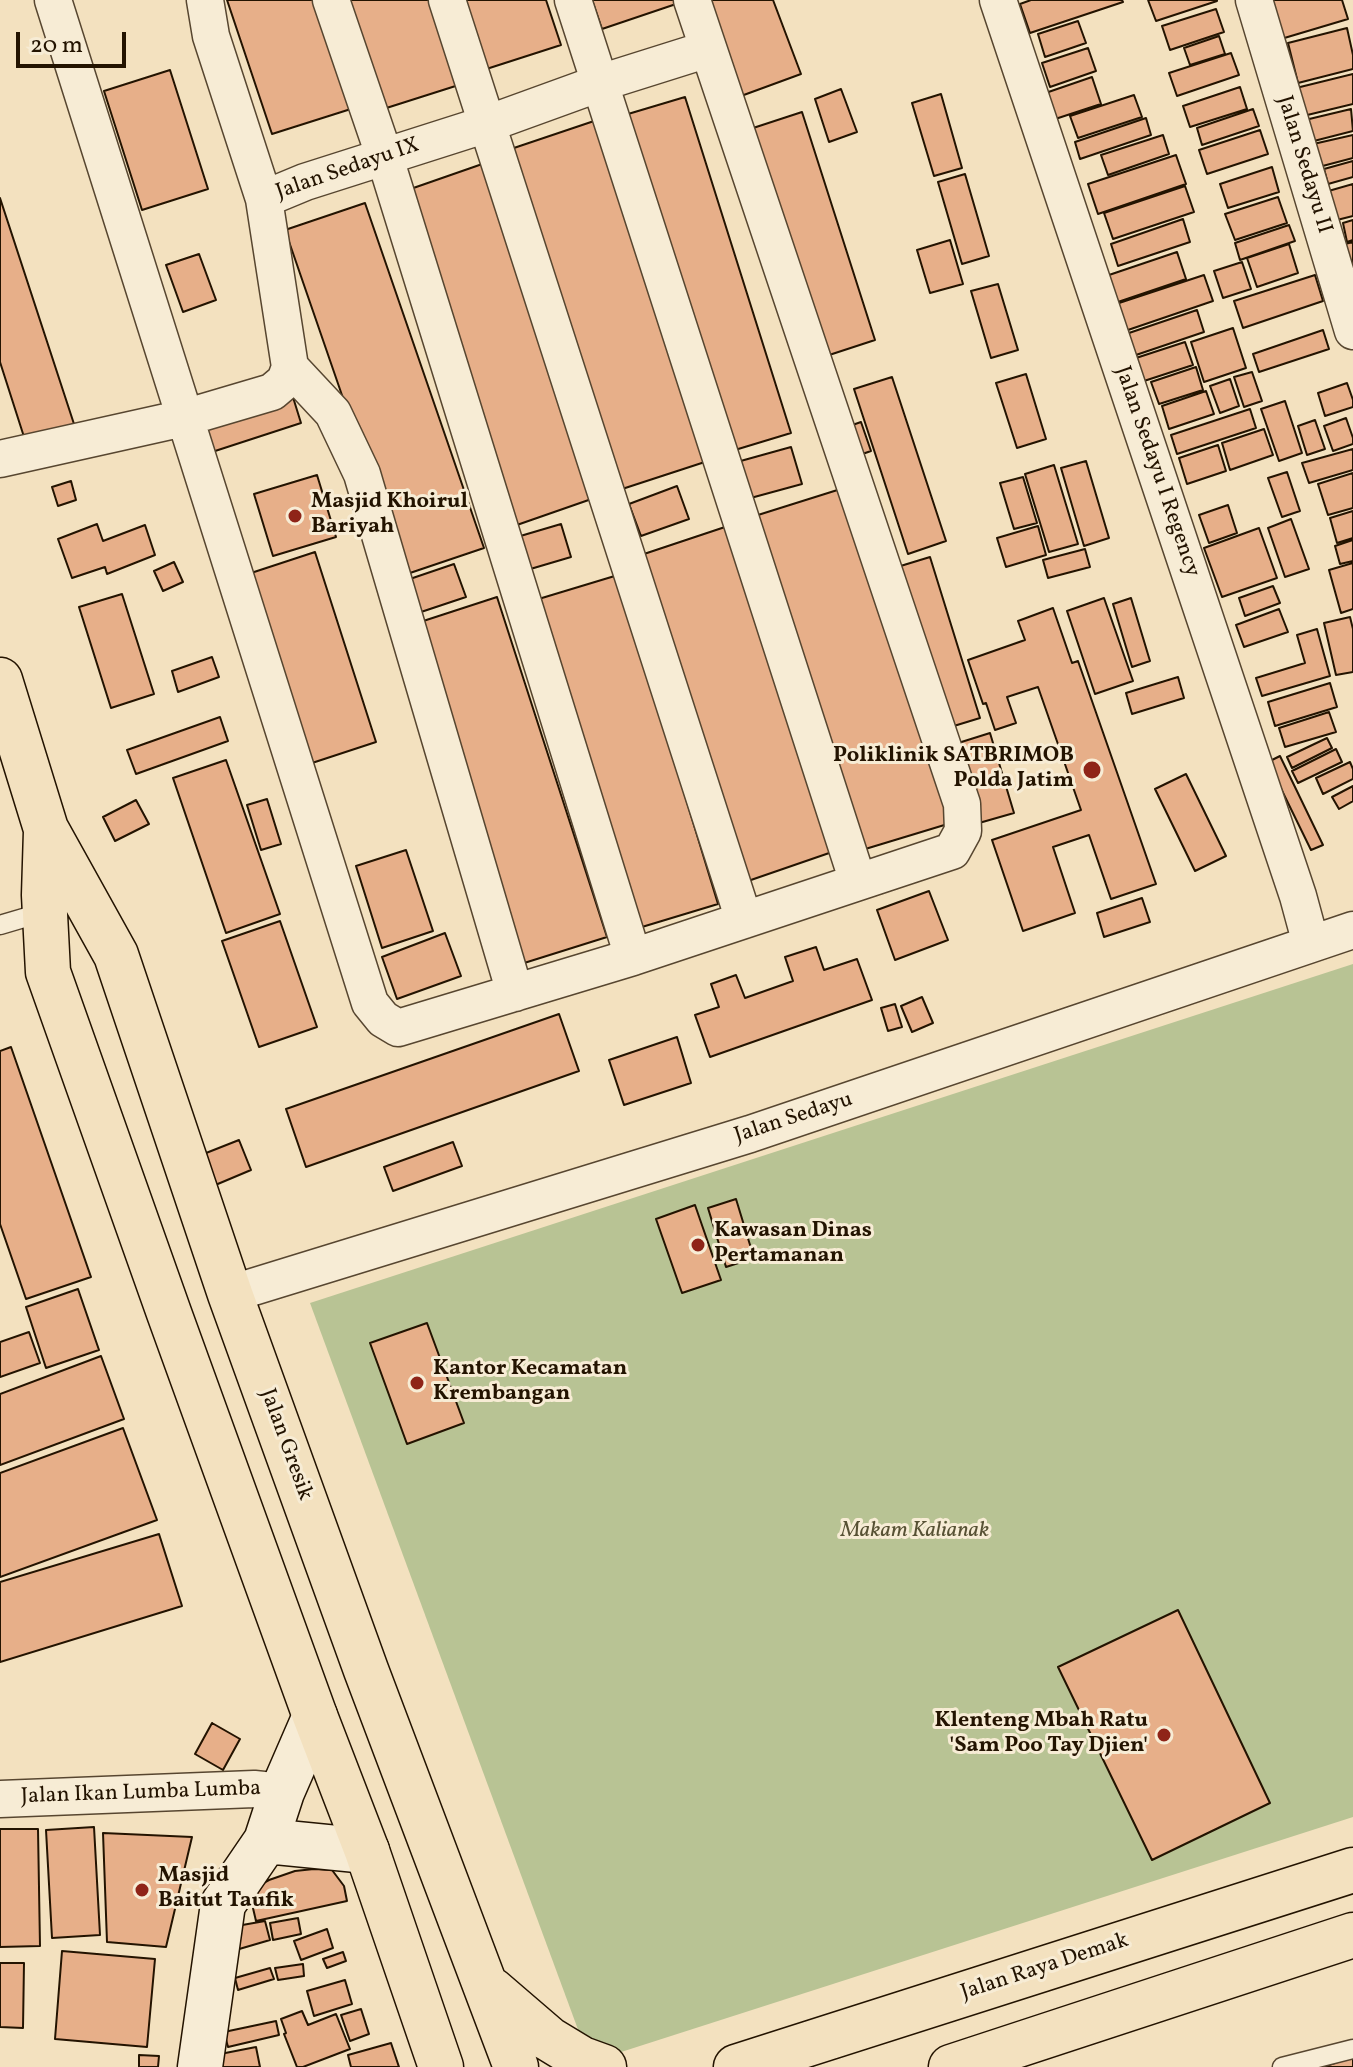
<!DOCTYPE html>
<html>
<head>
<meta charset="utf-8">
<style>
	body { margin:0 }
	#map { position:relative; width:1353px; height:2067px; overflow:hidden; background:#f3e1bf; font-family:Vollkorn,serif }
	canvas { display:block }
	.scale { position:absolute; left:16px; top:32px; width:110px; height:36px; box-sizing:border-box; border:4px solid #231300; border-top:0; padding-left:10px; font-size:24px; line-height:28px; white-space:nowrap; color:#231300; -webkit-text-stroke:6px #f7ecd5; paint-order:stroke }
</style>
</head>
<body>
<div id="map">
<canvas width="1353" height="2067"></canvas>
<div class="scale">20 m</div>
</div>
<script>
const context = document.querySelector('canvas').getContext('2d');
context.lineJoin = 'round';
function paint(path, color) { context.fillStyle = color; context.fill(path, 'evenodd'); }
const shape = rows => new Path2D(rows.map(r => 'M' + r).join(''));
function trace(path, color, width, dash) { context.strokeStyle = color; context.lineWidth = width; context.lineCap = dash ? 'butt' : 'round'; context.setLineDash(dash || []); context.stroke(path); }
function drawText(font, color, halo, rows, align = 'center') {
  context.font = font + ' Vollkorn,serif'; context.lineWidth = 6; context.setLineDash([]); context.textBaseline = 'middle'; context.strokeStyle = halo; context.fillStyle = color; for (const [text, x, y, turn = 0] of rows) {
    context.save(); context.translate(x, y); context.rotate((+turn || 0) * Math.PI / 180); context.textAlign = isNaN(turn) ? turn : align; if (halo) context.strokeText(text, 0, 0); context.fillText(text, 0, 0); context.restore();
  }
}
paint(shape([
	[1353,964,1353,1817,590,2062,310,1303]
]), '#b8c394');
const building = shape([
	[227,0,318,0,354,108,272,134,227,0],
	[341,0,438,0,465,83,377,111,341,0],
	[450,0,546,0,561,45,474,73,450,0],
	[592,0,678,0,679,3,602,29,592,0],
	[706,0,773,0,801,74,741,96,706,0],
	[1031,0,1122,0,1123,2,1030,33,1020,4,1031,0],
	[1148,0,1217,0,1217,1,1156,21,1148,0],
	[1269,0,1342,0,1348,19,1281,39,1269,0],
	[1216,9,1224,32,1170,50,1162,26,1216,9],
	[1078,21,1086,43,1045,57,1038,34,1078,21],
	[1347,28,1353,55,1353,69,1298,83,1288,43,1347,28],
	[1219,36,1225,54,1190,65,1184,48,1219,36],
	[1088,48,1096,71,1050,87,1042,63,1088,48],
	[1231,53,1239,75,1177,96,1169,73,1231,53],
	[170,70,208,189,142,210,104,91,170,70],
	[1353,74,1353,104,1299,117,1292,89,1353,74],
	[1092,77,1101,104,1040,124,1031,98,1092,77],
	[1240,87,1247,109,1190,127,1183,106,1240,87],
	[841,89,857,132,829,142,815,99,841,89],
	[941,94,962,168,934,176,912,103,941,94],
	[1134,95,1142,117,1078,138,1070,116,1134,95],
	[685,97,791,433,725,453,618,117,685,97],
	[1253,109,1259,126,1202,145,1197,128,1253,109],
	[1351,109,1353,131,1310,142,1305,120,1351,109],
	[802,112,875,340,820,358,747,130,802,112],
	[1146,118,1151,135,1080,159,1075,142,1146,118],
	[600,119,714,459,616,491,502,152,600,119],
	[1260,130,1268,154,1207,174,1199,150,1260,130],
	[1163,135,1169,154,1108,175,1101,155,1163,135],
	[1353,135,1353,158,1315,168,1309,145,1353,135],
	[1176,155,1186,184,1098,214,1088,184,1176,155],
	[1353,161,1353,177,1328,184,1324,169,1353,161],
	[488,162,603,495,514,526,399,193,488,162],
	[1272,167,1279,192,1228,208,1220,184,1272,167],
	[965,174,989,256,962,264,938,182,965,174],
	[1353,184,1353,216,1333,221,1325,192,1353,184],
	[1185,186,1194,212,1113,239,1104,213,1185,186],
	[1278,197,1287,223,1235,240,1225,214,1278,197],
	[0,198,74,424,25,440,0,362,0,198],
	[365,203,484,548,404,575,285,230,365,203],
	[1183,219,1190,242,1118,266,1111,244,1183,219],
	[1353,220,1353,240,1347,242,1343,223,1353,220],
	[1289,225,1295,241,1240,260,1235,243,1289,225],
	[950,240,963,284,930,293,917,250,950,240],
	[1353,242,1353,267,1351,267,1345,244,1353,242],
	[1289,244,1298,273,1257,287,1247,258,1289,244],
	[1177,252,1186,279,1115,303,1106,276,1177,252],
	[199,254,216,300,183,312,166,265,199,254],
	[1242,262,1251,289,1223,298,1214,271,1242,262],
	[1204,275,1213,301,1125,331,1116,304,1204,275],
	[1315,275,1323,301,1243,328,1234,301,1315,275],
	[998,284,1018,350,991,358,971,291,998,284],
	[1197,310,1204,332,1133,356,1126,334,1197,310],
	[1233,328,1246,368,1204,382,1191,342,1233,328],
	[1323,330,1329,349,1259,372,1253,354,1323,330],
	[1185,342,1193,365,1144,381,1136,358,1185,342],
	[1196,367,1203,390,1159,404,1151,382,1196,367],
	[1252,372,1262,401,1244,407,1234,377,1252,372],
	[1026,374,1046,439,1017,448,996,383,1026,374],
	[892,377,946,541,908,554,854,389,892,377],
	[1230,379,1239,406,1220,413,1210,386,1230,379],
	[1347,383,1353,400,1353,407,1325,416,1318,393,1347,383],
	[1206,391,1214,414,1169,429,1162,406,1206,391],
	[292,394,301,423,212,452,203,423,292,394],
	[1285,401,1302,453,1279,461,1261,409,1285,401],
	[1250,409,1256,428,1177,454,1171,435,1250,409],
	[1346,418,1353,438,1353,444,1333,451,1324,426,1346,418],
	[1315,420,1325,449,1307,455,1298,426,1315,420],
	[861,422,871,451,848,459,838,430,861,422],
	[1264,429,1273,455,1230,470,1222,443,1264,429],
	[1218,445,1226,471,1187,484,1179,458,1218,445],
	[791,447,802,484,747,499,737,462,791,447],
	[1353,449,1353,470,1309,483,1302,463,1353,449],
	[1086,461,1109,538,1084,546,1061,468,1086,461],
	[1054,465,1078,544,1049,552,1025,474,1054,465],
	[1287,472,1300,511,1282,517,1268,478,1287,472],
	[1353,473,1353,508,1328,515,1318,484,1353,473],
	[317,475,336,537,273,556,254,494,317,475],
	[1023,477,1037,523,1014,529,1000,483,1023,477],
	[71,481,76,500,58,506,52,487,71,481],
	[677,486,689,519,641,536,629,504,677,486],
	[847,487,951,823,862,850,758,515,847,487],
	[1228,505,1237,533,1209,543,1199,515,1228,505],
	[1353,511,1353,538,1337,543,1330,518,1353,511],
	[1291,519,1309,569,1285,577,1268,528,1291,519],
	[97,524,103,541,145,525,155,555,107,574,105,567,72,578,58,539,97,524],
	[561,524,571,557,527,570,517,537,561,524],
	[1038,526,1046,555,1006,567,997,538,1038,526],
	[725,527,835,851,748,881,638,556,725,527],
	[1259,528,1277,578,1222,597,1204,548,1259,528],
	[1353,540,1353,561,1340,564,1335,546,1353,540],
	[1085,549,1090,567,1048,578,1043,560,1085,549],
	[315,552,376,742,309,764,248,574,315,552],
	[930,557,980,718,944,729,894,568,930,557],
	[174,562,183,582,163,591,154,571,174,562],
	[1353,563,1353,609,1341,613,1329,570,1353,563],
	[454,564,466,597,412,615,401,582,454,564],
	[618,575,718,904,632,930,532,601,618,575],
	[1273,586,1280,603,1245,616,1239,598,1273,586],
	[122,594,154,694,111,708,79,607,122,594],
	[497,597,607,937,521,964,411,625,497,597],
	[1104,598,1133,681,1095,694,1067,611,1104,598],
	[1131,598,1150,661,1132,667,1113,604,1131,598],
	[1053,608,1072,663,1078,661,1156,884,1111,899,1089,835,1053,847,1075,913,1023,931,992,840,1081,810,1038,687,1007,697,1016,723,995,730,986,703,983,704,968,660,1025,640,1018,621,1053,608],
	[1279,609,1288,632,1244,647,1236,625,1279,609],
	[1350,617,1353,629,1353,672,1336,675,1324,623,1350,617],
	[1317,629,1330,676,1262,696,1256,678,1305,663,1297,635,1317,629],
	[212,657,219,677,178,692,172,671,212,657],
	[1178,677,1184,698,1132,714,1126,693,1178,677],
	[1330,683,1337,707,1275,726,1268,702,1330,683],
	[1329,712,1336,732,1285,747,1279,728,1329,712],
	[220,717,228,741,136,774,127,750,220,717],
	[990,733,1014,813,979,823,955,744,990,733],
	[1327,738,1332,748,1292,768,1287,757,1327,738],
	[1336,749,1342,762,1298,783,1292,771,1336,749],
	[1280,756,1323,845,1311,850,1268,762,1280,756],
	[226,760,280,914,226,933,173,778,226,760],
	[1350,762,1353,769,1353,779,1323,794,1316,778,1350,762],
	[1186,774,1226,856,1195,871,1155,789,1186,774],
	[1353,786,1353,801,1339,809,1332,797,1353,786],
	[267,799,281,844,261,850,247,805,267,799],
	[136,800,149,824,115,841,103,817,136,800],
	[406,850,433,931,382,948,356,866,406,850],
	[929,891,948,940,895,960,877,910,929,891],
	[1142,898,1150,922,1104,937,1097,913,1142,898],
	[280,921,317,1027,259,1047,222,941,280,921],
	[445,933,461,976,397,999,382,957,445,933],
	[816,947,824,970,857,959,872,1000,710,1057,695,1015,719,1007,711,984,736,975,745,998,793,981,785,957,816,947],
	[922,997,933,1023,912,1032,901,1006,922,997],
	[895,1004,902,1027,888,1031,881,1008,895,1004],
	[559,1014,579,1071,306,1167,286,1109,559,1014],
	[677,1037,691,1083,624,1105,609,1060,677,1037],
	[11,1047,91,1277,26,1299,0,1224,0,1051,11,1047],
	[239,1140,251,1170,213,1186,201,1155,239,1140],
	[453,1142,462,1166,393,1191,384,1167,453,1142],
	[736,1199,754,1258,726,1267,708,1208,736,1199],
	[695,1205,721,1280,682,1293,656,1219,695,1205],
	[78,1289,99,1350,46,1368,26,1307,78,1289],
	[427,1323,464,1423,407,1444,370,1343,427,1323],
	[29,1332,40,1363,0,1377,0,1342,29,1332],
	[101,1356,124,1419,0,1465,0,1394,101,1356],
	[123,1428,157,1520,0,1577,0,1473,123,1428],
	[159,1534,182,1606,0,1662,0,1582,159,1534],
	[1178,1610,1270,1803,1152,1860,1058,1667,1178,1610],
	[212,1723,240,1739,223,1770,195,1754,212,1723],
	[94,1827,100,1935,52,1938,46,1830,94,1827],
	[0,1829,38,1829,40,1946,0,1947,0,1829],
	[103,1833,192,1837,166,1947,107,1942,103,1833],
	[314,1869,332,1870,344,1886,347,1901,256,1921,249,1891,269,1880,295,1871,314,1869],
	[298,1918,301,1934,273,1940,270,1923,298,1918],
	[265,1921,270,1940,229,1952,231,1927,265,1921],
	[327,1929,333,1948,301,1960,294,1941,327,1929],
	[62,1951,155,1959,147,2047,55,2039,62,1951],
	[343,1952,346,1961,327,1968,323,1959,343,1952],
	[0,1963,24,1963,23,2028,0,2027,0,1963],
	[303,1964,304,1976,278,1980,275,1968,303,1964],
	[270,1968,274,1979,238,1990,235,1978,270,1968],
	[345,1980,352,2004,314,2016,307,1991,345,1980],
	[361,2009,369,2034,350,2041,341,2015,361,2009],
	[302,2011,308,2025,336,2014,350,2049,303,2067,297,2067,284,2034,286,2033,281,2019,302,2011],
	[276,2021,279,2035,228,2047,224,2032,276,2021],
	[391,2043,399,2067,351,2067,348,2055,391,2043],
	[256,2047,260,2067,212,2067,210,2056,256,2047],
	[139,2055,159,2056,158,2067,139,2067,139,2055],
	[1353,2057,1353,2067,1323,2067,1353,2057]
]);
paint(building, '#e7af89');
trace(building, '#231300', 2);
const lane = shape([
	[0,925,44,912],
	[1282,2067,1353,2049]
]);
const street = shape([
	[53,0,370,1003,383,1019,398,1028,633,957,952,851,963,831,962,804,692,0],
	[205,0,211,36,264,199],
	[331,0,385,158,633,957],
	[447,0,744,920],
	[573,0,858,882],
	[998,0,1298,896,1311,944],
	[1254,0,1353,331],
	[290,367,333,413,362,474,515,993],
	[0,459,184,418,272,392,285,381,290,367,264,199,305,182,487,124,600,83,708,49],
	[230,1294,750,1134,1353,930],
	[0,1799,254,1789,282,1792]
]);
const secondary = shape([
	[266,1841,367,1851],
	[200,2067,223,1904,266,1841,282,1792,315,1716]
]);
const highway = shape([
	[0,680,46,829,116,955,230,1294,366,1670,516,2067],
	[46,831,44,895,48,972,169,1313,315,1716,367,1851,441,2067],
	[492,1990,549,2039,582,2059,604,2067],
	[736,2067,1353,1870],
	[951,2067,1353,1935]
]);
trace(lane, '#574630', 21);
trace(street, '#574630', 39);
trace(secondary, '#231300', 47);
trace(highway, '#231300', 47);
trace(lane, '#f7ecd5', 18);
trace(street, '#f7ecd5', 36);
trace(secondary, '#f7ecd5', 44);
trace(highway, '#f3e1bf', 44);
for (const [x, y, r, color] of [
	[295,516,8,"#8f2418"],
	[1092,770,10,"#8f2418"],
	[698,1245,8,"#8f2418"],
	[417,1383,8,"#8f2418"],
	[1164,1735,8,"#8f2418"],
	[142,1890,8,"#8f2418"]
]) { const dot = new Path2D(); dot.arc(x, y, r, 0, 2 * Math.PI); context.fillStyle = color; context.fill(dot); trace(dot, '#f7ecd5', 3); }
drawText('22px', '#231300', '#f7ecd5', [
	["Jalan Sedayu II",1303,165,73],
	["Jalan Sedayu IX",348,170,-19],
	["Jalan Sedayu I Regency",1156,472,71],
	["Jalan Sedayu",794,1119,-18],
	["Jalan Gresik",285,1445,70],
	["Jalan Ikan Lumba Lumba",141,1794,-2],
	["Jalan Raya Demak",1045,1968,-18]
]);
drawText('bold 22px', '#231300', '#f7ecd5', [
	["Masjid Khoirul",311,503],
	["Bariyah",311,528],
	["Poliklinik SATBRIMOB",1074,757,"right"],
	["Polda Jatim",1074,782,"right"],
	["Kawasan Dinas",714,1232],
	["Pertamanan",714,1257],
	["Kantor Kecamatan",433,1370],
	["Krembangan",433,1395],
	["Klenteng Mbah Ratu",1148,1722,"right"],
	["'Sam Poo Tay Djien'",1148,1747,"right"],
	["Masjid",158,1877],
	["Baitut Taufik",158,1902]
], 'left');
drawText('italic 22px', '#575134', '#f7ecd5', [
	["Makam Kalianak",915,1532]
]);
</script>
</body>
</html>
